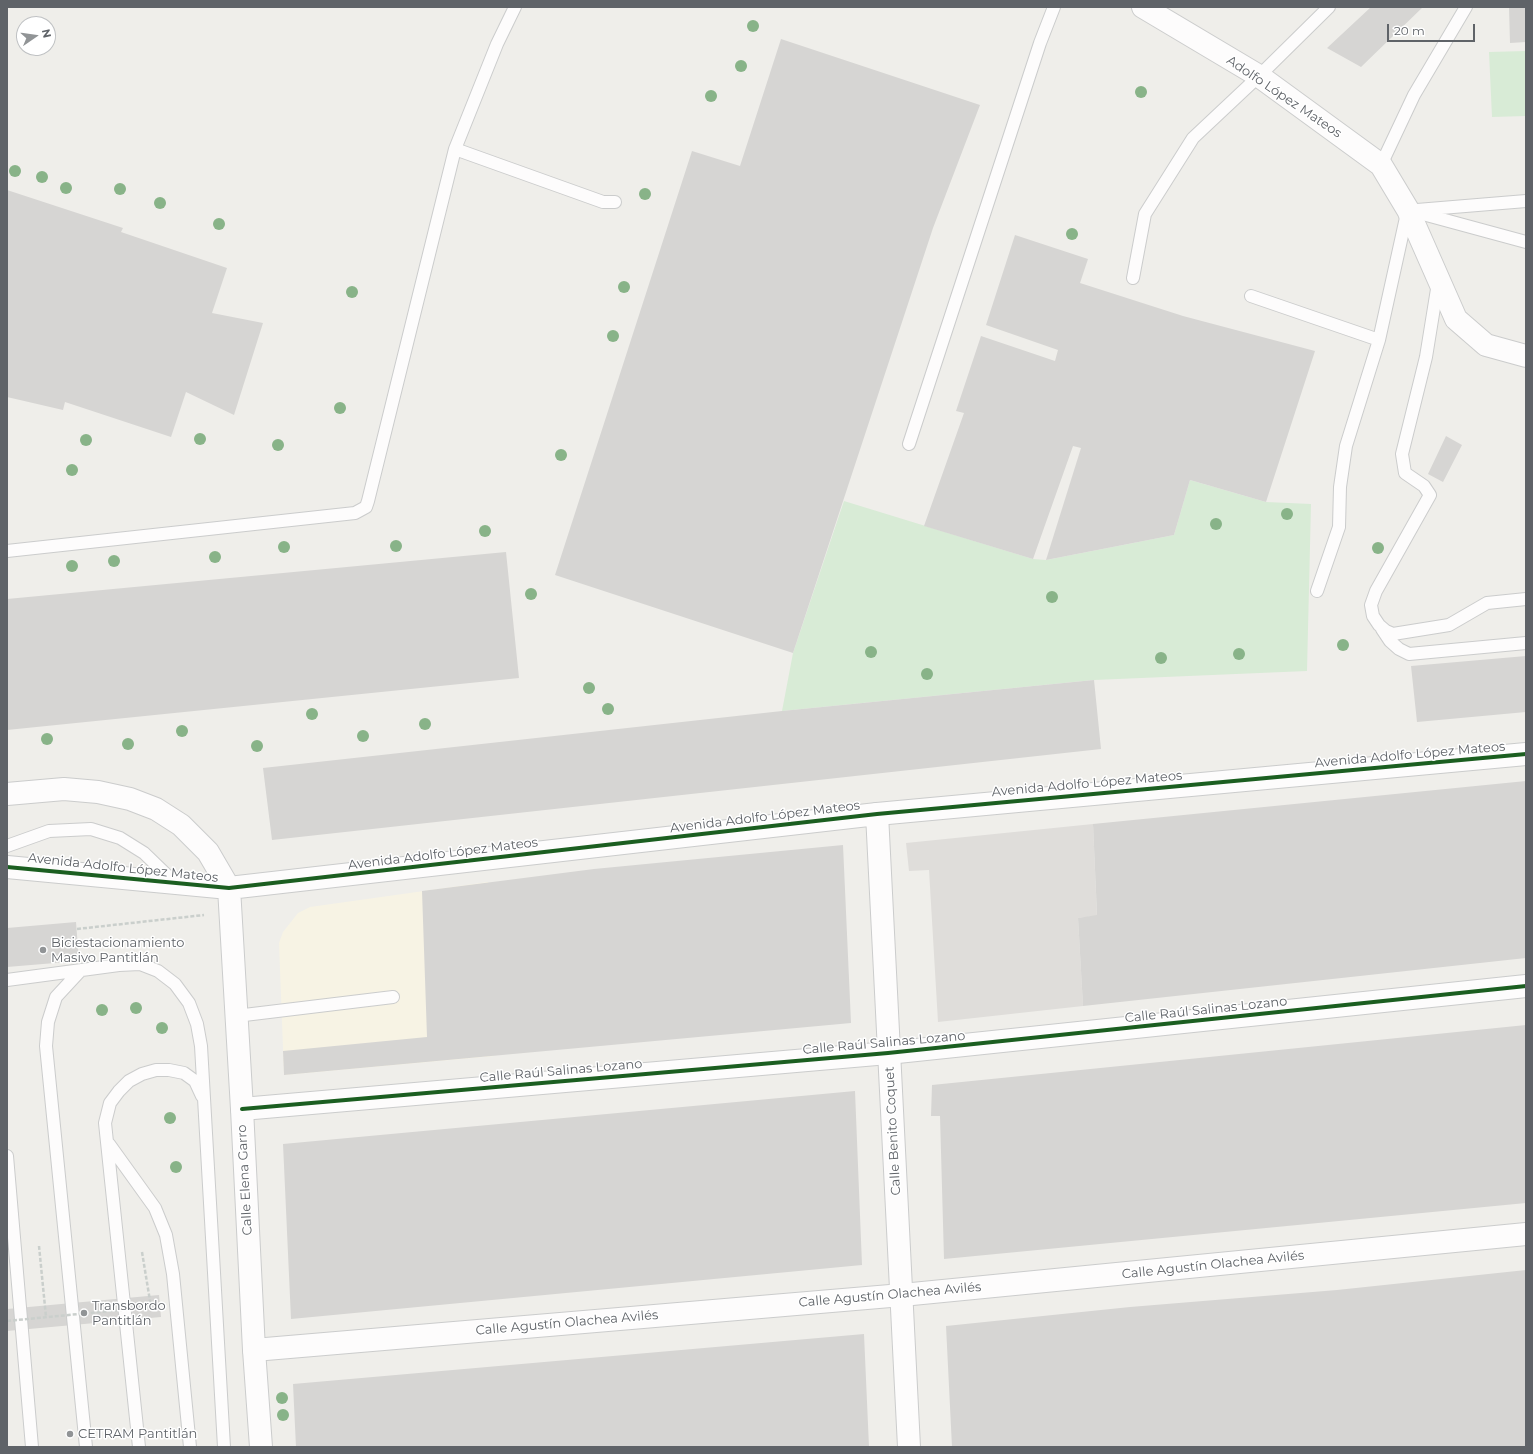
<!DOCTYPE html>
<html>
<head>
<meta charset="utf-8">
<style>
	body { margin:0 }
	#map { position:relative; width:1533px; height:1454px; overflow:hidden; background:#efeeea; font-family:Montserrat,sans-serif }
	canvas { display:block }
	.frame { position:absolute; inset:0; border:8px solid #5f6368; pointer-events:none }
	.north { position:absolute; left:16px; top:16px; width:40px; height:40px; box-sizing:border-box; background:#fff; border:1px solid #bfc1c3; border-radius:50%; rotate:77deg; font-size:11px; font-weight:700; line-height:16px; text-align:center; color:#5f6368 }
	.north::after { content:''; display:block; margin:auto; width:14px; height:18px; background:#919496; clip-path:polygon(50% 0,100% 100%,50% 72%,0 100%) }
	.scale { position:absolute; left:1387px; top:24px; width:88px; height:18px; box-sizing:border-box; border:2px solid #5f6368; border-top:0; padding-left:5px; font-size:12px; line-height:14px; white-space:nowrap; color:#5f6368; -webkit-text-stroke:3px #fff; paint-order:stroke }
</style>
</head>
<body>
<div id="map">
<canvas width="1533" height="1454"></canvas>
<div class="frame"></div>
<div class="north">N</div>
<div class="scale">20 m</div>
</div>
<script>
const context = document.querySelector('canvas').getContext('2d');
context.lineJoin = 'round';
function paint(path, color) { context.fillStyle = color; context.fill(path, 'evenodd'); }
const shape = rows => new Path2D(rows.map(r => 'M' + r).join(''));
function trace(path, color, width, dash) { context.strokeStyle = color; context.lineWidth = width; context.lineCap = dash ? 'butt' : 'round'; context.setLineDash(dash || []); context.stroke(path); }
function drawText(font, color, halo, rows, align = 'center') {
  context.font = font + ' Montserrat,sans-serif'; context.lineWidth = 3; context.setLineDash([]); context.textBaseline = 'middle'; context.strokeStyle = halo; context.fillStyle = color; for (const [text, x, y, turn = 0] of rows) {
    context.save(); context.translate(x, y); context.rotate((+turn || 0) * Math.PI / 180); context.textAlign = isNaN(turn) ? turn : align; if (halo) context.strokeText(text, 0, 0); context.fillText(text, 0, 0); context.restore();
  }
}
paint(shape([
	[488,882,494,1056,284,1075,279,943,283,932,298,913,310,907]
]), '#f7f3e4');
paint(shape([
	[1093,824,1097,916,1078,918,1083,1006,938,1022,929,870,909,871,906,843]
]), '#dfddda');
paint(shape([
	[1526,51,1526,116,1492,117,1489,52],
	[1190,480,1266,502,1311,504,1307,671,1094,680,782,711,793,653,844,501,1033,559,1046,560,1174,535]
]), '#d8ebd6');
paint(shape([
	[1371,7,1423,7,1361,67,1327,48],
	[1509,7,1526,7,1526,42,1510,43],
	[781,39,980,105,933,228,793,653,555,575,692,151,740,166],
	[7,190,123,228,121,232,227,268,212,313,263,323,234,415,186,392,171,437,65,402,63,410,7,397],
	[1015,235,1088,259,1080,283,1183,316,1315,351,1266,502,1190,480,1174,535,1046,560,1081,448,1073,446,1033,559,924,526,964,413,956,411,981,336,1055,361,1058,350,986,325],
	[1446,436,1462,445,1443,482,1428,474],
	[506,552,519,678,7,730,7,599],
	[1526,656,1526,712,1417,722,1411,666],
	[1094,680,1101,749,272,840,263,768,782,711],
	[1526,781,1526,958,1083,1006,1078,918,1097,915,1093,824],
	[843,845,851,1023,284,1075,283,1051,427,1037,422,891,594,869],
	[76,922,79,961,7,967,7,928],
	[1526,1025,1526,1203,944,1259,940,1116,931,1116,932,1085],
	[855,1091,862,1265,291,1319,283,1144],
	[1526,1270,1526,1447,952,1447,946,1326,1130,1307,1337,1290],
	[159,1295,161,1317,7,1331,7,1309],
	[864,1334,869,1447,296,1447,293,1384]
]), '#d6d5d3');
const service = shape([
	[455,149,603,202,615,202],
	[1381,165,1414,95,1466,7],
	[1408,210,1526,242],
	[1417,210,1526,201],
	[1133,278,1145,214,1193,138,1259,76,1329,7],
	[1438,283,1426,357,1402,454,1405,473,1424,486,1430,495,1376,591,1371,605,1373,616,1379,625,1386,631,1393,634,1449,625,1487,603,1526,599],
	[1251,296,1379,340],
	[909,444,1040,43,1054,7],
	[7,551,355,513,366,507,368,501,455,149,497,44,515,7],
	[1317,591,1339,527,1340,487,1346,446,1379,340,1407,213],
	[1382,629,1390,641,1399,649,1409,654,1526,643],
	[7,846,49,831,91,829,120,838,144,853,174,882],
	[81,970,56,997,48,1022,46,1046,86,1447],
	[7,980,119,965,140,964,158,971,175,984,189,1003,197,1024,201,1046,224,1447],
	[236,1016,393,997],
	[109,1144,155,1208,166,1235,173,1274,190,1447],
	[7,1156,32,1447],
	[139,1447,105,1123,110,1103,119,1091,129,1081,142,1074,156,1070,169,1070,184,1073,195,1081,202,1096]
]);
const minor = shape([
	[877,814,1526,754],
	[242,1109,888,1053,1526,986],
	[254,1350,902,1295,1526,1234]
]);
const tertiary = shape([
	[1143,7,1259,76,1381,165,1408,210,1456,319,1486,345,1526,356],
	[7,794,64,789,98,792,130,799,156,809,181,825,208,852,229,888,242,1109,254,1350,261,1447],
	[7,867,229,888,877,814,909,1447]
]);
trace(service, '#cbcccc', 14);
trace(minor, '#cbcccc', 24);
trace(tertiary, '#cbcccc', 24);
trace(shape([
	[77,929,204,915],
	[39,1246,46,1317],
	[142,1252,151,1307]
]), '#cacfcc', 2.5, [4, 2]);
trace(service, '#fdfcfc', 12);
trace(minor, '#fdfcfc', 22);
trace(tertiary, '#fdfcfc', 22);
trace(shape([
	[7,1321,151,1307]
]), '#cacfcc', 2.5, [4, 2]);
trace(shape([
	[7,867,229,888,877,814,1526,754],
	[242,1109,888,1053,1526,986]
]), '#1b5e20', 4);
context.fillStyle = '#88b388';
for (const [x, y] of [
	[753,26],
	[741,66],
	[1141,92],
	[711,96],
	[15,171],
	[42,177],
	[66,188],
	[120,189],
	[645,194],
	[160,203],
	[219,224],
	[1072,234],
	[624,287],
	[352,292],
	[613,336],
	[340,408],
	[200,439],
	[86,440],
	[278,445],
	[561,455],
	[72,470],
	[1287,514],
	[1216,524],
	[485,531],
	[396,546],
	[284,547],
	[1378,548],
	[215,557],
	[114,561],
	[72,566],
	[531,594],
	[1052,597],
	[1343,645],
	[871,652],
	[1239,654],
	[1161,658],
	[927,674],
	[589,688],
	[608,709],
	[312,714],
	[425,724],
	[182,731],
	[363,736],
	[47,739],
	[128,744],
	[257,746],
	[136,1008],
	[102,1010],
	[162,1028],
	[170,1118],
	[176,1167],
	[282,1398],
	[283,1415]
]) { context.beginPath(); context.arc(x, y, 6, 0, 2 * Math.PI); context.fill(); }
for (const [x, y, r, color] of [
	[43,950,4,"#919496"],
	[84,1313,4,"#919496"],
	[70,1434,4,"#919496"]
]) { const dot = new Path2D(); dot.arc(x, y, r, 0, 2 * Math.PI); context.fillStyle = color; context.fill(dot); trace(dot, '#fff', 1.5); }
drawText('13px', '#5f6368', '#fff', [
	["Adolfo López Mateos",1284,97,34],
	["Avenida Adolfo López Mateos",1410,755,-5],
	["Avenida Adolfo López Mateos",1087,784,-5],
	["Avenida Adolfo López Mateos",765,817,-7],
	["Avenida Adolfo López Mateos",443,854,-7],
	["Avenida Adolfo López Mateos",123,868,6],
	["Calle Raúl Salinas Lozano",1206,1010,-6],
	["Calle Raúl Salinas Lozano",884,1043,-5],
	["Calle Raúl Salinas Lozano",561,1071,-5],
	["Calle Benito Coquet",893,1131,-93],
	["Calle Elena Garro",245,1180,-93],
	["Calle Agustín Olachea Avilés",1213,1265,-6],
	["Calle Agustín Olachea Avilés",890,1295,-5],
	["Calle Agustín Olachea Avilés",567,1323,-5]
]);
drawText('13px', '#5f6368', '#fff', [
	["Biciestacionamiento",51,943],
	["Masivo Pantitlán",51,958],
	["Transbordo",92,1306],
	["Pantitlán",92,1321],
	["CETRAM Pantitlán",78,1434]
], 'left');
</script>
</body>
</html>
